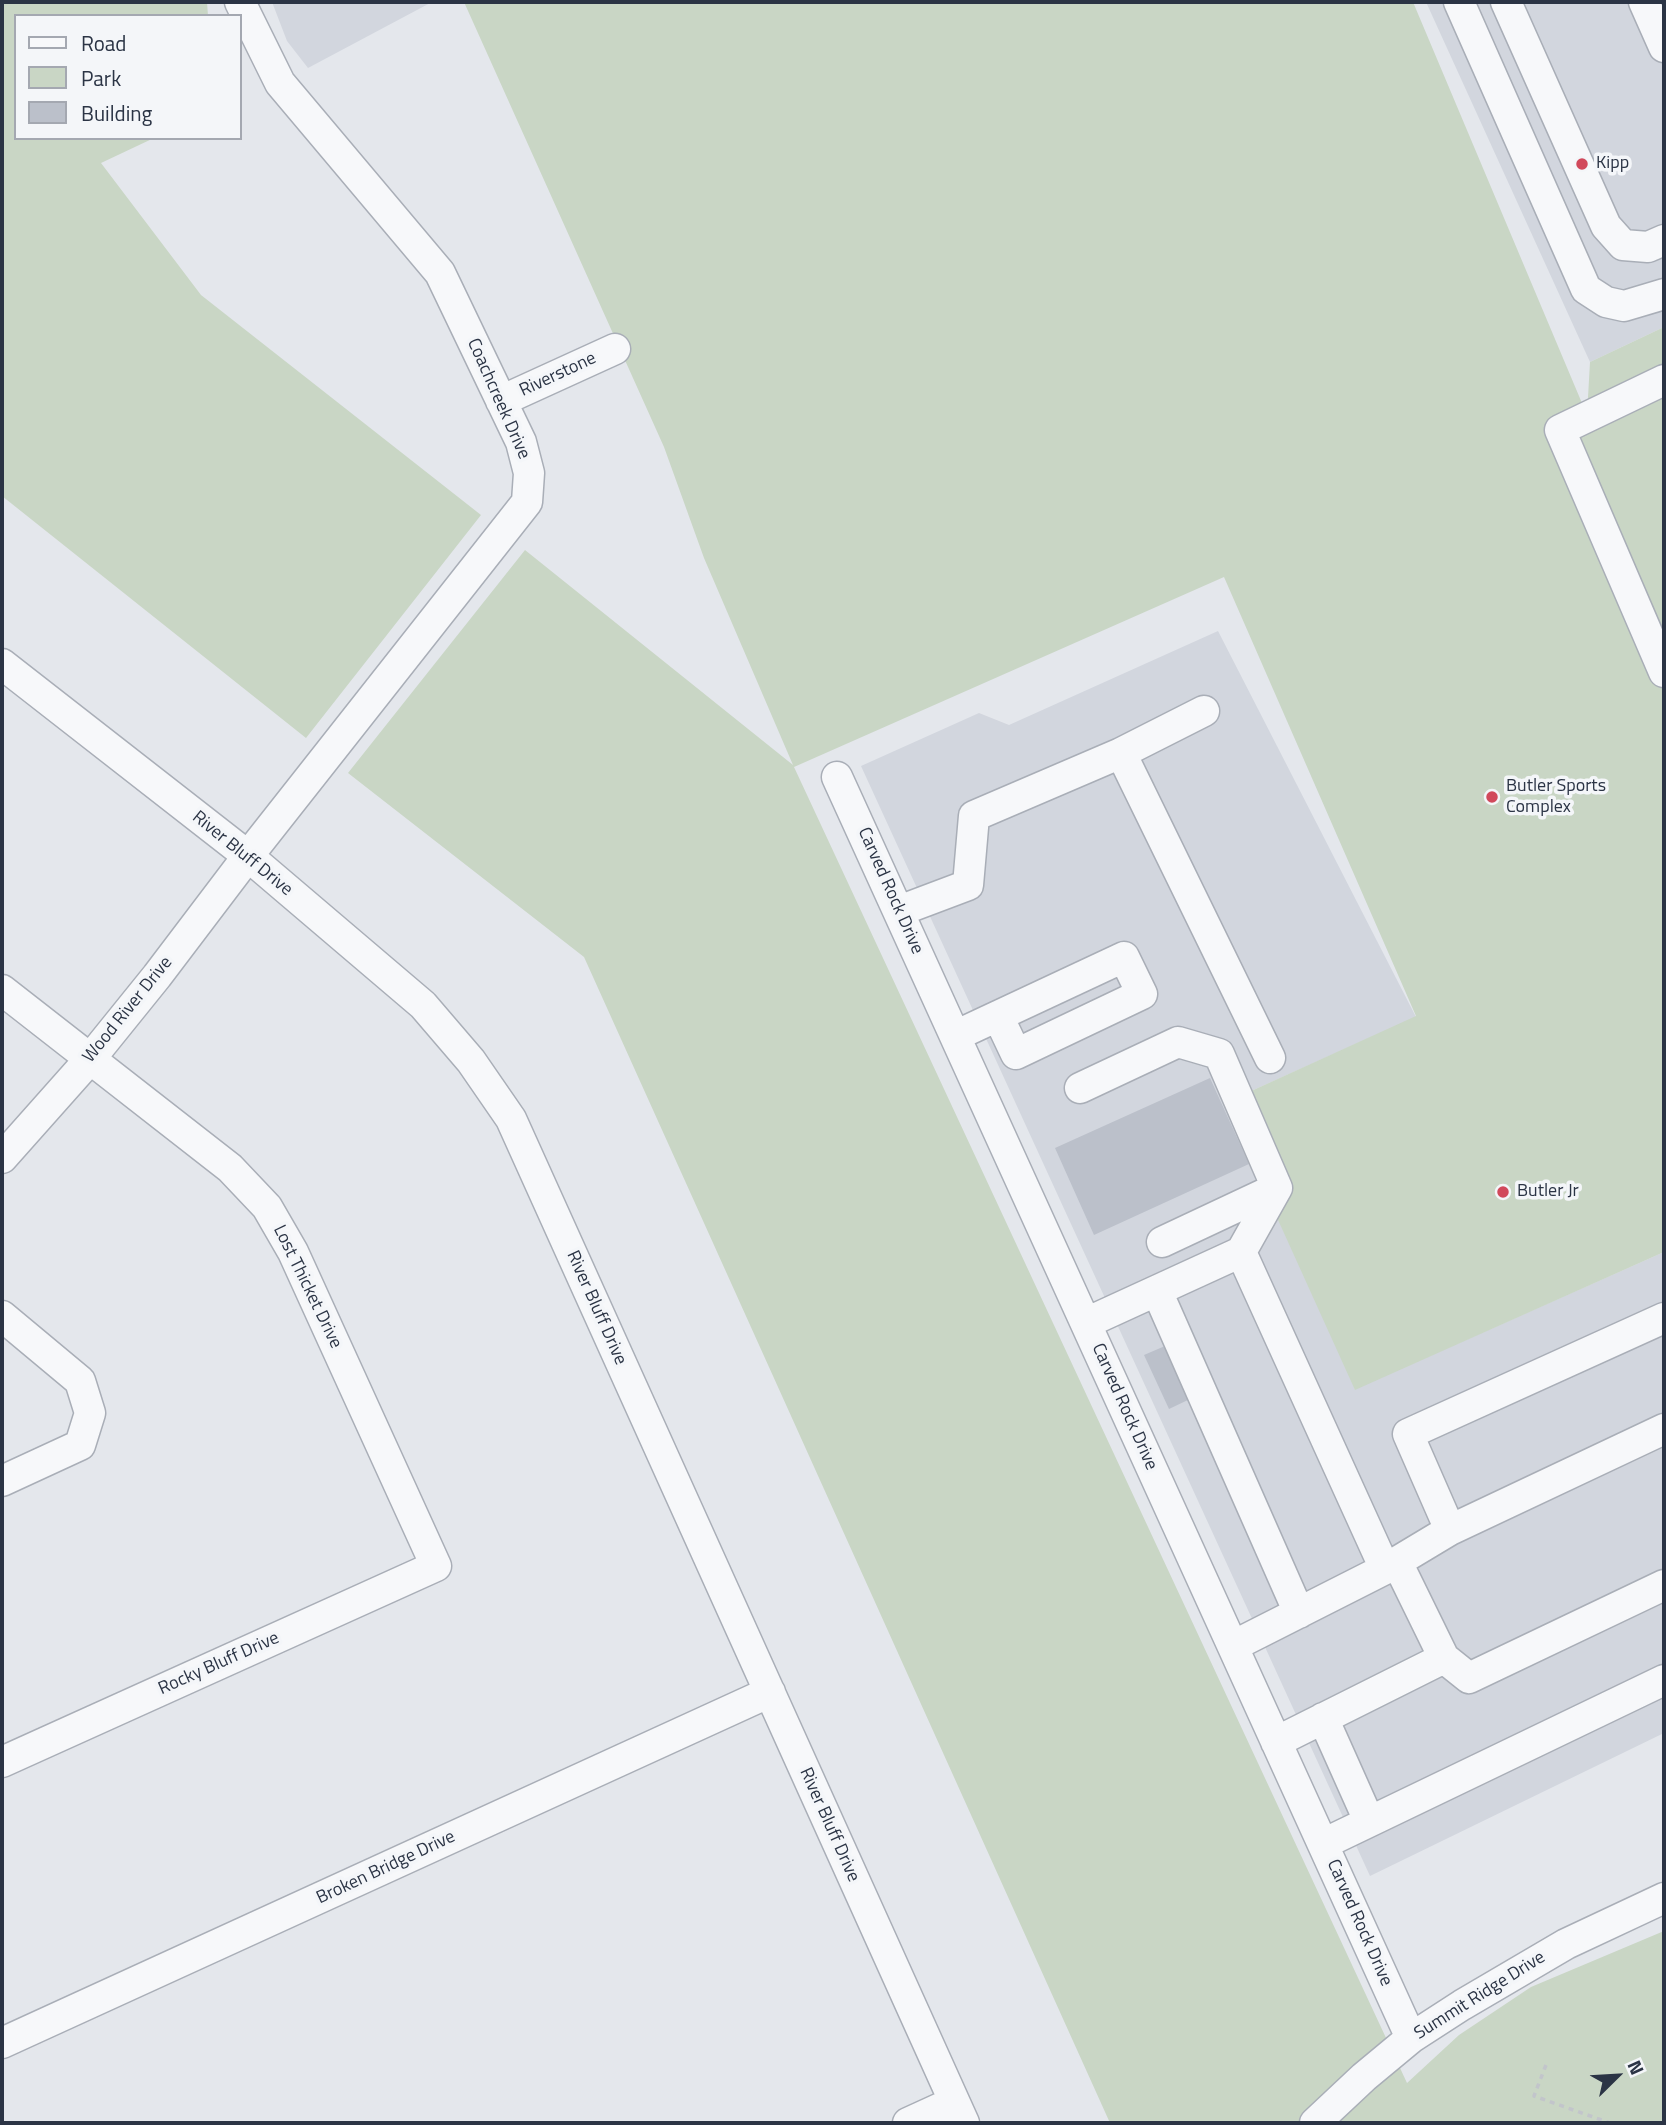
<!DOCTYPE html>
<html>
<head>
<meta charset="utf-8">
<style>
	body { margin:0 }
	#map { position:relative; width:1666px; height:2125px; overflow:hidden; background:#e4e7ec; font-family:"Titillium Web",sans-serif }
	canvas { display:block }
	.frame { position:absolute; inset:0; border:4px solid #2b3445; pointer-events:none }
	.legend { position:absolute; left:14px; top:14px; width:228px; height:126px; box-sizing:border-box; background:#f4f6f9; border:2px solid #a4a8b1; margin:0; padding:9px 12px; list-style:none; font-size:21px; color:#2b3445 }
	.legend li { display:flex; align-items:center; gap:14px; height:35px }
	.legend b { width:35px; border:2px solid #a4a8b1 }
	.north { position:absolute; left:1582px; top:2041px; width:70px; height:70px; -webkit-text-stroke:5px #f4f6f9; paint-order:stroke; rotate:66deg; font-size:19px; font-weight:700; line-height:28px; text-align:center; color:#2b3445 }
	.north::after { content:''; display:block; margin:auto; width:24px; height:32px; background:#2b3445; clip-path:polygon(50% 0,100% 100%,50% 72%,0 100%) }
</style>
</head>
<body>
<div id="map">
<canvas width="1666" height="2125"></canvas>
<div class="frame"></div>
<ul class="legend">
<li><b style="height:9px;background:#f7f8fa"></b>Road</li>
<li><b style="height:19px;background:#c9d6c5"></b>Park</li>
<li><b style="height:19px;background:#bbc0ca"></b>Building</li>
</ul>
<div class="north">N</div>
</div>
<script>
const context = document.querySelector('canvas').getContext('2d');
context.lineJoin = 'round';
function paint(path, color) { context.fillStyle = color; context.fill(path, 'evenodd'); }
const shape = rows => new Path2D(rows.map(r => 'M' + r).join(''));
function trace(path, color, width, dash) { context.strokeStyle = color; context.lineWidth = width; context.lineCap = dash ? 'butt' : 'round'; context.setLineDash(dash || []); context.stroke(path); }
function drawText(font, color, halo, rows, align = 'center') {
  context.font = font + ' "Titillium Web",sans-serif'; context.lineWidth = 7; context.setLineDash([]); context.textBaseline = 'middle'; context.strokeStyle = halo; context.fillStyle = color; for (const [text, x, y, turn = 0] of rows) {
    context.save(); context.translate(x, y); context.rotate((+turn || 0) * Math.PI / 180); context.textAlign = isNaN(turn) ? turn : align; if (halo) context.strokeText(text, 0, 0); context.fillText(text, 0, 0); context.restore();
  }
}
paint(shape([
	[272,2,432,2,308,68,287,41],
	[1426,2,1664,2,1664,327,1590,362],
	[1218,631,1416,1017,1249,1092,1293,1190,1355,1389,1664,1252,1664,1733,1370,1876,861,766,979,713,1009,725]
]), '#d2d6de');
paint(shape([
	[2,2,207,2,208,16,16,16,16,138,154,138,101,163,201,295,481,515,306,738,2,496],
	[464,2,1413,2,1587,415,1590,362,1664,327,1664,1252,1355,1390,1274,1211,1293,1190,1249,1092,1416,1016,1224,577,794,767,1407,2083,1459,2035,1531,1987,1664,1931,1664,2123,1110,2123,584,957,348,773,525,550,793,765,704,558,664,447]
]), '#c9d6c5');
paint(shape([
	[1210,1078,1249,1164,1094,1235,1055,1148],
	[1165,1346,1190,1399,1169,1409,1144,1355]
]), '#bbc0ca');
const minor = shape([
	[1459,2,1586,289,1606,302,1624,306,1664,294],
	[1506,2,1606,226,1623,245,1648,247,1664,240],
	[1644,2,1664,47],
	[1664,380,1560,430,1664,672],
	[501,401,615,349],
	[2,664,248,856,423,1005,471,1061,511,1119,964,2123],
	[1121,753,1204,711],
	[837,777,1411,2038],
	[899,911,968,885,974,816,1121,753,1270,1058],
	[2,990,230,1168,267,1207,293,1252,436,1566,2,1762],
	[955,1036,1124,957,1142,994,1016,1054,998,1016],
	[1080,1088,1178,1042,1219,1054,1277,1188,1241,1252,1086,1323],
	[2,1158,90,1059,157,976,248,856,527,502,529,473,521,442,440,273,280,83,240,2],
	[1162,1242,1277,1188],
	[1241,1252,1385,1569],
	[1157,1291,1299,1613],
	[2,1316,80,1381,90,1413,80,1445,2,1481],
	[1450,1530,1408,1434,1664,1318],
	[1233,1646,1385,1569,1450,1530,1664,1429],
	[1444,1658,1469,1678,1664,1585],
	[1323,1718,1369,1821],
	[1276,1742,1444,1658,1397,1562],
	[1323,1844,1664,1680],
	[2,2043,770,1692],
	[908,2123,954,2102],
	[1315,2123,1364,2077,1411,2038,1462,2005,1566,1944,1664,1898]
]);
trace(minor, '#a9aeb7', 33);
trace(shape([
	[1546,2065,1534,2096,1610,2123]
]), '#c2c5cb', 3.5, [5, 5]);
trace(minor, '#f7f8fa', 30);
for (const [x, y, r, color] of [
	[1582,164,7,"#d1495b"],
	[1492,797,7,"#d1495b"],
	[1503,1192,7,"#d1495b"]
]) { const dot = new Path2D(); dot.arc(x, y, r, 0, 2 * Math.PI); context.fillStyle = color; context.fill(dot); trace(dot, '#f4f6f9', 2.5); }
drawText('18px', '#2b3445', '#f4f6f9', [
	["Kipp",1596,164],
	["Butler Sports",1506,787],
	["Complex",1506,808],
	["Butler Jr",1517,1192]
], 'left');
drawText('18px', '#2b3445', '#f4f6f9', [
	["Riverstone",558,375,-25],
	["Coachcreek Drive",498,399,66],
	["River Bluff Drive",242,854,39],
	["Carved Rock Drive",890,891,66],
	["Wood River Drive",128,1010,-51],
	["Lost Thicket Drive",307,1287,64],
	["River Bluff Drive",596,1308,66],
	["Carved Rock Drive",1124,1407,66],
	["Rocky Bluff Drive",219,1664,-24],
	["River Bluff Drive",829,1825,66],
	["Broken Bridge Drive",386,1868,-25],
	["Carved Rock Drive",1359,1923,66],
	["Summit Ridge Drive",1480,1996,-32]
]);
</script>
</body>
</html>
